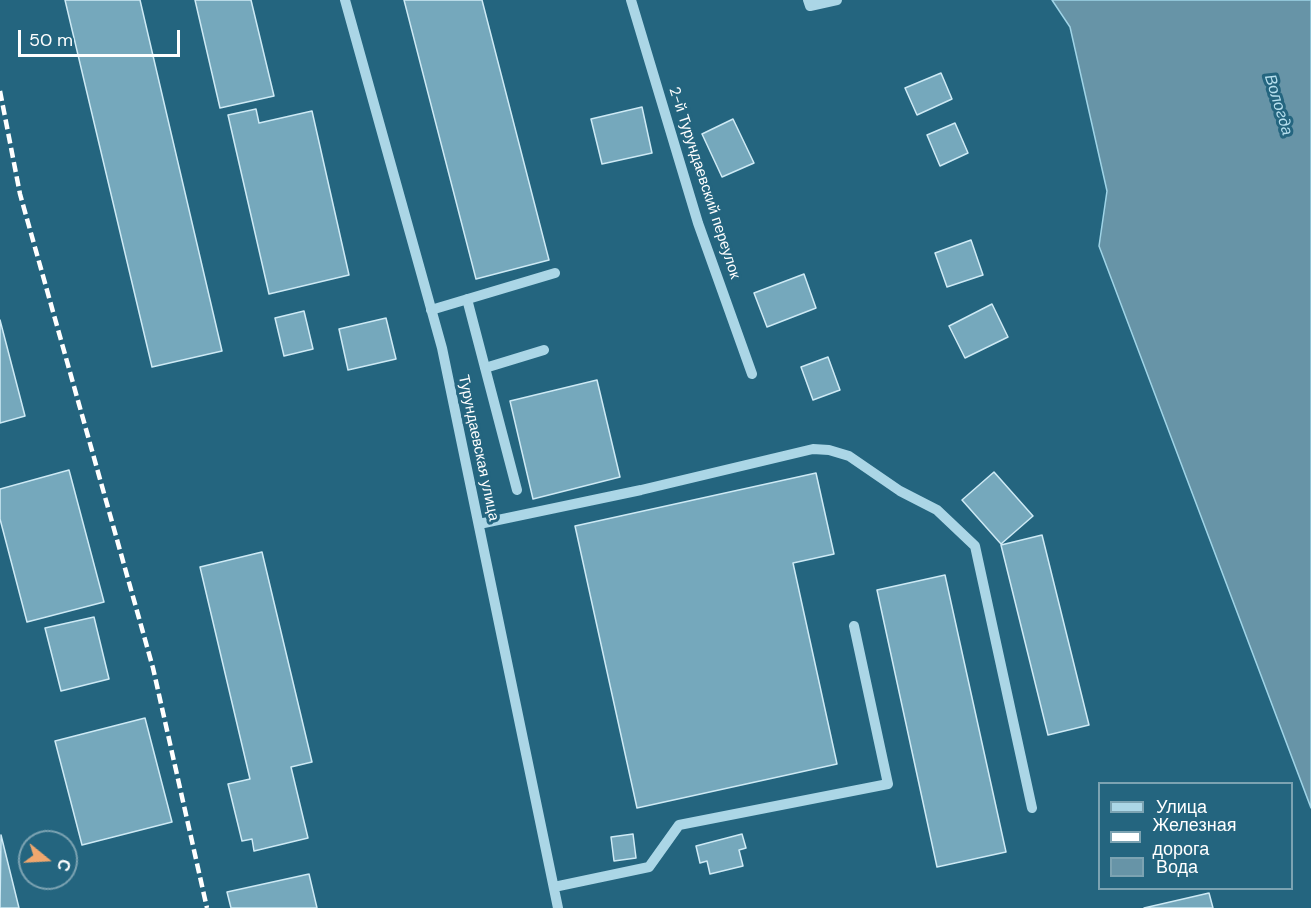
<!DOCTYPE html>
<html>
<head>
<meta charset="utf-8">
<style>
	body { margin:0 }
	#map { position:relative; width:1311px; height:908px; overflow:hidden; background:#24657f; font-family:"DM Sans",sans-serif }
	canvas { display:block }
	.legend { position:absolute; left:1098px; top:782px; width:195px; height:108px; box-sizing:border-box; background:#24657f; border:2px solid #7ca3b2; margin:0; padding:8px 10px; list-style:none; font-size:18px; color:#fff }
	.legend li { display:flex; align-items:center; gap:12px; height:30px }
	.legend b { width:30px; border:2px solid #7ca3b2 }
	.north { position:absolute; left:18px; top:830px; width:60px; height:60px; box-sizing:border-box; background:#24657f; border:2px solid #7ca3b2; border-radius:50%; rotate:108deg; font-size:16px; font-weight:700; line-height:24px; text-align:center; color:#fff }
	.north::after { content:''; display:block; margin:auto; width:21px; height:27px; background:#f0a76e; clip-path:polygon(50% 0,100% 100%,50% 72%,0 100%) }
	.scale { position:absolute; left:18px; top:30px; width:162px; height:27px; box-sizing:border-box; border:3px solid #fff; border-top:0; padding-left:8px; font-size:18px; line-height:21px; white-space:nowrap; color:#fff; -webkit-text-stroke:4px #24657f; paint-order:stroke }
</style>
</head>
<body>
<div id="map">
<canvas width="1311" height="908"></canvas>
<ul class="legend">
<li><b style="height:8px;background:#abd6e6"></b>Улица</li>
<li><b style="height:8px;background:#fff"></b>Железная дорога</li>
<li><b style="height:16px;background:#6794a7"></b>Вода</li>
</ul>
<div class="north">С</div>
<div class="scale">50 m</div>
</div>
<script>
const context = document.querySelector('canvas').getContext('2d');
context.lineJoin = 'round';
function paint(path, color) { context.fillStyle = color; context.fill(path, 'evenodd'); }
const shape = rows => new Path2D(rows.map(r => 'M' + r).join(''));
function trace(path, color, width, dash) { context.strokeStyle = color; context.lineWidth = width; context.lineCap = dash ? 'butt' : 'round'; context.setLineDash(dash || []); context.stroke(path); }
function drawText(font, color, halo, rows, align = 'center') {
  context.font = font + ' "DM Sans",sans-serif'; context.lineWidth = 6; context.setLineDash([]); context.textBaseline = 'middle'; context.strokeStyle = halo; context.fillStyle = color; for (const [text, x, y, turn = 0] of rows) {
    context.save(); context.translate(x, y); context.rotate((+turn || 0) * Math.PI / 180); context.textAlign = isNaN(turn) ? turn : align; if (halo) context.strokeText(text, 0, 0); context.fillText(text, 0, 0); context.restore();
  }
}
const water = shape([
	[1052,0,1311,0,1311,808,1099,246,1107,191,1070,27,1052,0]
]);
paint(water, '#6794a7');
trace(water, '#9fd4e7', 1.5);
const building = shape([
	[65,0,140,0,222,351,152,367,65,0],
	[195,0,251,0,274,96,220,108,195,0],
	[404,0,482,0,549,260,476,279,404,0],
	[941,73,952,99,917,115,905,88,941,73],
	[642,107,652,153,602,164,591,119,642,107],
	[256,109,259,123,312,111,349,275,269,294,228,115,256,109],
	[733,119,754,163,722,177,702,134,733,119],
	[955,123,968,153,940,166,927,135,955,123],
	[971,240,983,275,947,287,935,253,971,240],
	[804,274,816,308,767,327,754,293,804,274],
	[992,304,1008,337,965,358,949,326,992,304],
	[304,311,313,349,284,356,275,318,304,311],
	[386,318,396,359,348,370,339,329,386,318],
	[0,320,25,416,0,423,0,320],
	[828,357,840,390,813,400,801,367,828,357],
	[597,380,620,477,533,499,510,401,597,380],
	[69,470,104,602,27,622,0,519,0,489,69,470],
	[994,472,1033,516,1001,544,962,500,994,472],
	[816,473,834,554,793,563,837,764,637,808,575,526,816,473],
	[1042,535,1089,725,1048,735,1001,545,1042,535],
	[262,552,312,762,291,767,308,838,254,851,252,839,242,841,228,784,250,779,200,567,262,552],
	[945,575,1006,852,937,867,877,590,945,575],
	[94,617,109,679,61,691,45,628,94,617],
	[145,718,172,822,82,845,55,741,145,718],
	[633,834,636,858,614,861,611,837,633,834],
	[742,834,746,848,739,850,743,866,710,874,707,861,700,863,696,846,742,834],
	[1,835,19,908,0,908,1,835],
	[309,874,317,908,231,908,227,892,309,874],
	[1209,893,1213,908,1144,908,1209,893]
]);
paint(building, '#75a8bc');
trace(building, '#ceeaf5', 1.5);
trace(shape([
	[345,0,442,348,558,908],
	[631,0,698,223,752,374],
	[808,0,810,6,837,0],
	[467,299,517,490],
	[431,310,555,273],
	[485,368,544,350],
	[479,524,641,490,813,449,829,450,849,456,900,491,937,510,975,546,1032,808],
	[554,887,649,867,679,825,888,784,854,626]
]), '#abd6e6', 10);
trace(shape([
	[0,91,20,194,153,668,207,908]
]), '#fff', 4.5, [10, 4.5]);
drawText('15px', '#fff', '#24657f', [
	["2-й Турундаевский переулок",704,183,72],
	["Турундаевская улица",478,448,78]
]);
drawText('italic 16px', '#b6dfee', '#24657f', [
	["Вологда",1278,105,73]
]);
</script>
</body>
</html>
